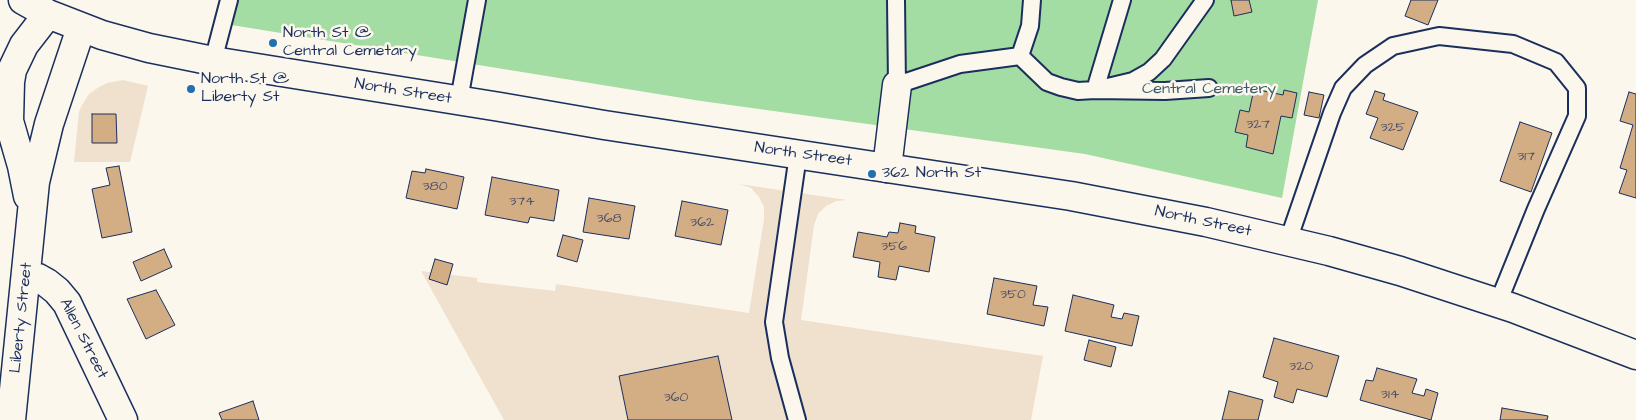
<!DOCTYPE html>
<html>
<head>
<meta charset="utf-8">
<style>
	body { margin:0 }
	canvas { display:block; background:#fbf7ec }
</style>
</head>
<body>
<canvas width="1636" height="420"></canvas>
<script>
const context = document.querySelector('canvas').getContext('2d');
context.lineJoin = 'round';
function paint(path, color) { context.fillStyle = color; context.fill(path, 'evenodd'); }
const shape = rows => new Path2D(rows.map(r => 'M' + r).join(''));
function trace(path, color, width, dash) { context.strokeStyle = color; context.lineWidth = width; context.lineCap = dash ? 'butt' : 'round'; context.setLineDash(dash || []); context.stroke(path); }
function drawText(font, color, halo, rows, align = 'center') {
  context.font = font + ' "Architects Daughter",sans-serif'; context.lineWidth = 5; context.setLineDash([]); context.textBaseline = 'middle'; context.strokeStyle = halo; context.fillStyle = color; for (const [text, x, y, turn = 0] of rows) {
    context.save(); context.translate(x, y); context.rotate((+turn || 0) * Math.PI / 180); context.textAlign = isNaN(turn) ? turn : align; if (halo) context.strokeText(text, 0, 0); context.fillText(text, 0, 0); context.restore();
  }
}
paint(shape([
	[123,80,148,86,130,162,74,162,79,112,82,105,89,94,99,87,107,83],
	[739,184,847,200,836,201,826,206,818,214,814,225,801,320,1043,356,1031,420,504,420,421,271,477,278,477,282,555,291,556,284,749,313,764,219,764,207,759,197,751,188]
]), '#efe1cd');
paint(shape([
	[221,0,1318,0,1282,198,1085,154,701,101,213,22]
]), '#a3dda3');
const building = shape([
	[1231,0,1249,0,1252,12,1234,16,1231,0],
	[1411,0,1438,0,1428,25,1405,16,1411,0],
	[1254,89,1283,95,1284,90,1297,93,1292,118,1281,116,1273,154,1246,147,1248,135,1235,132,1240,110,1249,112,1254,89],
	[1375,91,1385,94,1383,100,1418,112,1403,150,1370,138,1378,118,1366,114,1375,91],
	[1309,92,1324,95,1319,118,1304,115,1309,92],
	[1629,92,1636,94,1636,198,1619,193,1627,170,1620,168,1633,125,1620,121,1629,92],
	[92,114,116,114,117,143,92,143,92,114],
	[1520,122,1552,133,1531,192,1500,181,1520,122],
	[119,166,132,232,102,238,92,189,110,185,106,168,119,166],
	[426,169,464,177,457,209,406,198,412,171,425,173,426,169],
	[492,177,559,190,554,221,530,217,528,223,485,215,492,177],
	[589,198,635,206,629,239,583,232,589,198],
	[682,201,728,210,721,245,675,236,682,201],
	[900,223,916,226,915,233,935,237,929,272,899,266,896,280,878,277,880,262,853,257,858,232,887,237,889,232,898,233,900,223],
	[563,235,583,240,577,262,557,256,563,235],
	[164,249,172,267,141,281,133,262,164,249],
	[435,259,453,264,447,285,429,279,435,259],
	[994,278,1037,286,1033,305,1048,307,1044,326,987,314,994,278],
	[156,290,175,325,146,339,127,299,156,290],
	[1073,295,1114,305,1111,317,1122,319,1124,313,1139,316,1132,346,1065,331,1073,295],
	[1274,338,1339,356,1327,397,1297,389,1293,403,1274,397,1278,382,1263,377,1274,338],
	[1089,340,1116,347,1111,367,1084,360,1089,340],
	[718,356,732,420,628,420,619,376,718,356],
	[1377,368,1417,379,1412,393,1424,396,1426,389,1438,393,1431,420,1360,400,1366,380,1373,381,1377,368],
	[1229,391,1263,400,1258,420,1222,420,1229,391],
	[253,401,259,420,222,420,219,413,253,401],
	[1502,408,1548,416,1547,420,1500,420,1502,408]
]);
paint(building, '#d3ad84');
trace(building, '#1b2f5e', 1);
const lane = shape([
	[896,0,897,85,960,64,1020,56,1047,82,1061,87,1078,91,1095,90,1122,0],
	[1205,0,1163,59,1149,72,1133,81,1095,90,1165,91,1209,88],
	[1020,56,1030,26,1032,0],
	[213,61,229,0],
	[459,100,477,0],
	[1288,241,1332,113,1343,88,1365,65,1393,46,1439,36,1513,44,1556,62,1577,88,1577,116,1536,209,1498,303],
	[797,420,780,358,774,322,798,155]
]);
const street = shape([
	[887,168,897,85]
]);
const secondary = shape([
	[23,0,48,14,102,35,149,48,213,61,500,107,604,125,1071,196,1206,222,1329,251,1400,271,1513,308,1636,355],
	[28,196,22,166,9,121,10,82,12,70,24,45,48,14],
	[27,275,38,278,47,283,57,291,67,303,123,420],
	[11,420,35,182,49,124,81,28]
]);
trace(lane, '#1b2f5e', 20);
trace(street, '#1b2f5e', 31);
trace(secondary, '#1b2f5e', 31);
trace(lane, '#fbf7ec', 16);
trace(street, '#fbf7ec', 28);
trace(secondary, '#fbf7ec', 28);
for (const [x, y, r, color] of [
	[273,43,5,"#1f6fb2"],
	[191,89,5,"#1f6fb2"],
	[872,174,5,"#1f6fb2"]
]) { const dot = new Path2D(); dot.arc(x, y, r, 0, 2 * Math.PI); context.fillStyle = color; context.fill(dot); trace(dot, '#fbf7ec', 2); }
drawText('14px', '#494e68', null, [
	["327",1258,125],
	["325",1393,128],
	["317",1526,157],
	["380",435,187],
	["374",522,202],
	["368",609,219],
	["362",702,223],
	["356",894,247],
	["350",1013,295],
	["320",1301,367],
	["314",1390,395],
	["360",676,398]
]);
drawText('16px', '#1b2f5e', '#fbf7ec', [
	["North St @",283,34],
	["Central Cemetary",283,52],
	["North St @",201,80],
	["Liberty St",201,98],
	["362 North St",882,174]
], 'left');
drawText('16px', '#3d5a6f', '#fbf7ec', [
	["Central Cemetery",1209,90]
]);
drawText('16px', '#1b2f5e', '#fbf7ec', [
	["North Street",403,92,9],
	["North Street",803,155,8],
	["North Street",1203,222,12],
	["Liberty Street",22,318,-84],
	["Allen Street",83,339,63]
]);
</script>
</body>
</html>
